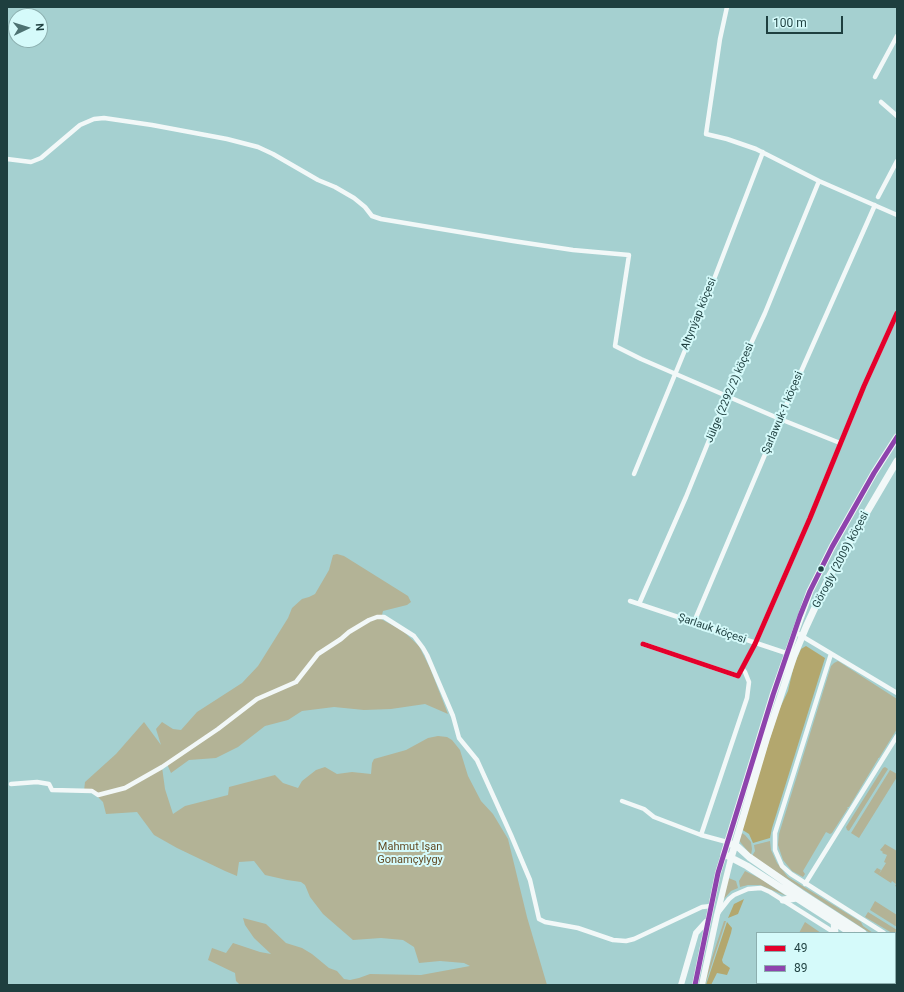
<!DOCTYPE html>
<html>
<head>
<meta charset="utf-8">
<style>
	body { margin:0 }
	#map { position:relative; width:904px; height:992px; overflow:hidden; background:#a5d0d0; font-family:Roboto,sans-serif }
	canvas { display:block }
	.frame { position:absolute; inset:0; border:8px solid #1e3f3f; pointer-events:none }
	.legend { position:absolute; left:756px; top:932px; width:140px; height:52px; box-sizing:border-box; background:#d5fafa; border:1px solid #8cafaf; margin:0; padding:5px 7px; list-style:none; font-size:12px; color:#1e3f3f }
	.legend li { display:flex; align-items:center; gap:8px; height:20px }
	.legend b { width:20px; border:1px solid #8cafaf }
	.north { position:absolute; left:8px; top:8px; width:40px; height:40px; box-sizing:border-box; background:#d5fafa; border:1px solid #8cafaf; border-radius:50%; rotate:86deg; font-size:11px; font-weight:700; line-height:16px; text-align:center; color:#1e3f3f }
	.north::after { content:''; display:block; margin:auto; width:14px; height:18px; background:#4d7272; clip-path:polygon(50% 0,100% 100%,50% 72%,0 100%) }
	.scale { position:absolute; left:766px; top:16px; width:77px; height:18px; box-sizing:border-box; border:2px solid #1e3f3f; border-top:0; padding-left:5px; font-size:12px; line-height:14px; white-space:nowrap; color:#1e3f3f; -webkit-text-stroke:3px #d5fafa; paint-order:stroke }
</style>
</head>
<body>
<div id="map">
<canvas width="904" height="992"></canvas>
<div class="frame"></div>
<ul class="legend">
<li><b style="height:5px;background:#e4002b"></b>49</li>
<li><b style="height:5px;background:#8e44ad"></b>89</li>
</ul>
<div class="north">N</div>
<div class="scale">100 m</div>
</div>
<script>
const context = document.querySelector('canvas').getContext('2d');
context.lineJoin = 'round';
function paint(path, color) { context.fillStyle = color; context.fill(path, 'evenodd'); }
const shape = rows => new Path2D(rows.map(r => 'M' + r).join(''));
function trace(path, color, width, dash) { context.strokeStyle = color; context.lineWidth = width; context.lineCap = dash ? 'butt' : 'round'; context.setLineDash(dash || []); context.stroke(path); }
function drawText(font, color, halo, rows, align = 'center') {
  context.font = font + ' Roboto,sans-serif'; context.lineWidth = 4; context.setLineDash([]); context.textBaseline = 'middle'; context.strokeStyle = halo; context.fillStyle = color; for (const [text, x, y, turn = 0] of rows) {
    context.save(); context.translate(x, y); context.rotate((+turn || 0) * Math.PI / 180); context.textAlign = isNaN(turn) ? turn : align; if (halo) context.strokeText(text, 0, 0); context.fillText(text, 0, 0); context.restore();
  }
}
paint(shape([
	[337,554,344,556,408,596,411,602,407,605,383,611,381,619,403,631,419,646,430,668,448,714,425,704,391,709,364,710,334,707,302,711,288,720,265,726,238,747,216,758,189,760,171,773,167,764,162,767,165,789,173,814,185,806,228,795,229,787,275,775,283,783,298,788,302,781,316,770,325,767,337,774,352,772,371,774,372,763,374,759,406,750,428,738,438,736,447,737,452,740,460,750,468,776,481,801,493,814,508,839,527,917,547,985,240,985,236,981,235,973,208,960,212,948,226,953,233,943,260,952,271,954,254,938,245,925,243,918,266,924,286,943,302,948,312,954,329,968,337,971,344,979,350,980,359,978,370,974,421,975,470,966,464,963,440,961,419,963,414,947,403,940,381,938,353,940,323,914,310,897,305,885,301,882,287,880,265,875,254,861,239,862,237,876,225,871,177,848,154,835,137,812,106,814,103,802,92,791,84,791,85,782,116,754,144,722,161,745,156,729,162,722,173,729,181,730,197,712,242,683,258,666,288,618,292,608,302,599,309,597,315,594,329,570,333,555],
	[838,661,897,699,897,729,879,758,878,758,878,759,849,807,847,807,848,808,832,833,830,834,826,832,803,871,805,874,803,877,792,871,783,860,778,845,779,834,831,666,834,663],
	[885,767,888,769,849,831,847,830,846,827,883,768],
	[890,770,897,774,897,777,859,838,851,833],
	[740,832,745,835,751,842,752,849,751,855,741,843,739,840],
	[770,841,771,850,777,863,788,877,861,922,863,926,873,933,870,933,752,856,755,851,754,845],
	[885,844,897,851,897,887,895,886,896,884,892,881,891,883,874,872,877,868,881,870,879,874,886,863,884,862,887,855,882,853,883,852,880,850],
	[745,871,761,879,786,896,760,885,748,885,740,887,739,881],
	[726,877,736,881,738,888,731,891,722,901],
	[875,901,897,915,897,927,870,910],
	[868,912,897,930,897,936,895,935,895,933,892,933,865,917],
	[724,921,726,921,705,985,703,985],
	[805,922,821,933,799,933]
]), '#b3b396');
paint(shape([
	[806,646,825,658,772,828,770,838,753,843,749,834,741,829,779,710,788,691,794,665,801,649],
	[744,899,738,914,728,918,734,904],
	[727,922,732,928,731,933,722,960,723,963,730,968,727,975,717,973,711,985,706,985]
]), '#b3a76e');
trace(shape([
	[727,7,720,39,706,134,727,139,756,149,819,181,897,215],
	[875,77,897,36],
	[881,102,897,116],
	[7,159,31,162,41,158,80,125,94,119,104,118,152,125,227,139,258,147,273,154,318,180,335,187,354,198,365,207,372,216,381,219,513,241,573,250,629,255,615,346,641,359,780,419,840,443],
	[878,197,897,161],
	[634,474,711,287,763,152],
	[630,601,789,654],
	[639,604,686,497,727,396,765,313,819,181],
	[694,622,780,419,875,205],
	[795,632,897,693],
	[643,644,738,676,755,644,810,518,864,386,897,313],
	[831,654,775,833,775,850,782,866,791,874,884,933],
	[11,784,37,782,49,784,52,790,92,791,98,795,125,788,162,767,218,729,257,699,296,682,318,654,341,639,349,632,369,620,377,617,384,617,414,636,423,648,427,655,453,716,459,738,477,760,511,835,530,880,539,919,545,922,578,928,613,940,626,941,634,939,702,907,711,906],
	[622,801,644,809,654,817,701,835,727,842],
	[701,835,747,698,749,682,745,672,742,668],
	[805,884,897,736],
	[718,913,729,899,734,895,748,889,761,888,770,892,835,933],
	[895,940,897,941],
	[895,974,897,975]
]), '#f2f8f8', 4.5);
trace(shape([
	[681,985,696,933,706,922],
	[695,985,718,873,724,854],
	[702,985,717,915,731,858]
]), '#f2f8f8', 6);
trace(shape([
	[731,844,738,847,749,857,801,893,863,933],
	[731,858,766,740,794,656,806,627,830,575,897,461],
	[783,900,797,898],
	[834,922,835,933],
	[851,933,747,866,724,854,773,695,810,591,832,547,874,473,897,437],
	[895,954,897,955],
	[895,961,897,963]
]), '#f2f8f8', 7);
trace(shape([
	[643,644,738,676,755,644,810,518,864,386,897,313]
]), '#e4002b', 5);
trace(shape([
	[695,985,718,873,773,695,800,616,810,591,832,547,874,473,897,437]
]), '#8e44ad', 5);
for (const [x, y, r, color] of [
	[821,569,3.5,"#1e3f3f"]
]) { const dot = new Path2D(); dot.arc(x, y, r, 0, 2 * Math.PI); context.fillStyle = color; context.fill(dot); trace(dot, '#d5fafa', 1.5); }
drawText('11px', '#1e3f3f', '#d5fafa', [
	["Altynýap köçesi",699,314,-68],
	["Jülge (2292/2) köçesi",730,393,-67],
	["Şarlawuk-1 köçesi",783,413,-67],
	["Görogly (2009) köçesi",841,560,-62],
	["Şarlauk köçesi",712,629,19]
]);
drawText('11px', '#634a24', '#d5fafa', [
	["Mahmut Işan",410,847],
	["Gonamçylygy",410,860]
]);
</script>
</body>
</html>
